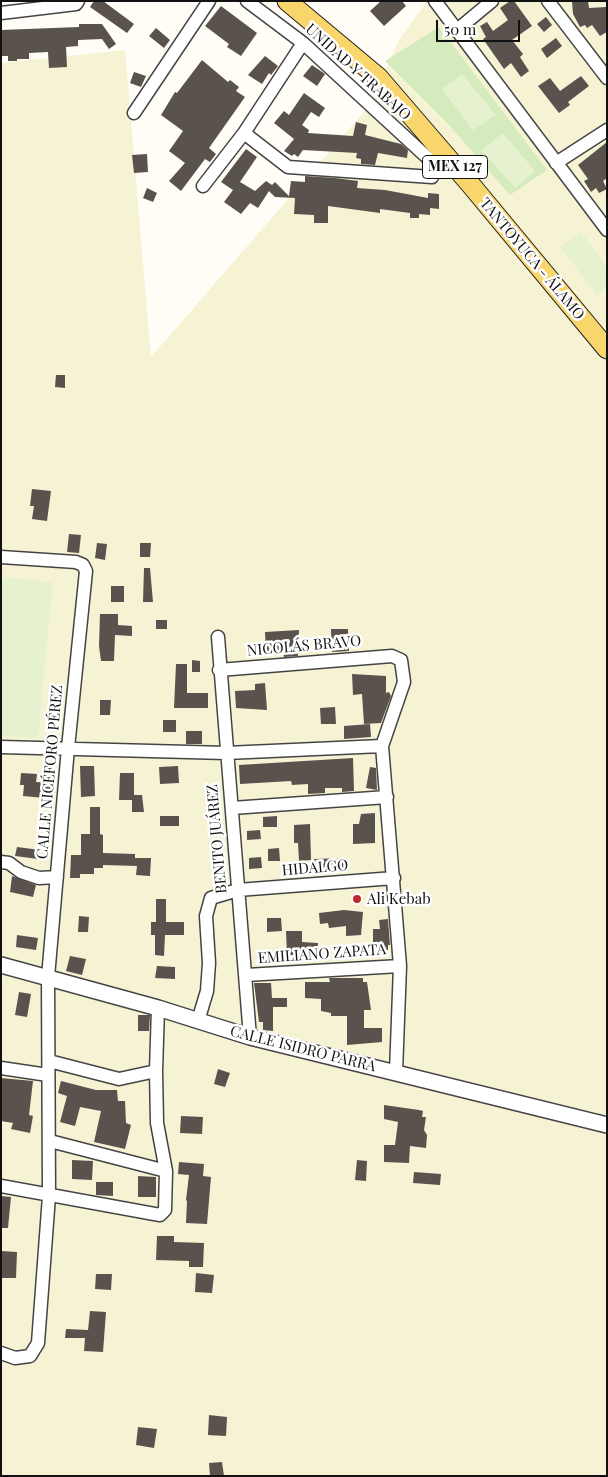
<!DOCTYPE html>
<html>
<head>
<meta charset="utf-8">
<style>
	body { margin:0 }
	#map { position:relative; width:608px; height:1477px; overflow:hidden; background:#fffdf5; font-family:"Playfair Display",serif }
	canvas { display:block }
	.frame { position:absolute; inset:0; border:2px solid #111; pointer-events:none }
	.scale { position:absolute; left:436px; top:20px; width:84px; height:22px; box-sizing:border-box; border:2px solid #111; border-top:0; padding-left:6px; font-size:15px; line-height:18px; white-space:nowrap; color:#111; -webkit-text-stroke:4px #fff; paint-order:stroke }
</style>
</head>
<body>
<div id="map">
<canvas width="608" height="1477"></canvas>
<div class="frame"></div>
<div class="scale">50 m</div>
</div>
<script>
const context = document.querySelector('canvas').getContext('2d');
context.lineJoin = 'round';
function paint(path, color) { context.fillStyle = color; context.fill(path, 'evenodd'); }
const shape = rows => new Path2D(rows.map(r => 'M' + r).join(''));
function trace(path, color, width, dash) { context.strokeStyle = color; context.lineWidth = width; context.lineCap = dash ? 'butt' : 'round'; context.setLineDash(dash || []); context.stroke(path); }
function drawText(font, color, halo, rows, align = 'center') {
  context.font = font + ' "Playfair Display",serif'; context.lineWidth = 5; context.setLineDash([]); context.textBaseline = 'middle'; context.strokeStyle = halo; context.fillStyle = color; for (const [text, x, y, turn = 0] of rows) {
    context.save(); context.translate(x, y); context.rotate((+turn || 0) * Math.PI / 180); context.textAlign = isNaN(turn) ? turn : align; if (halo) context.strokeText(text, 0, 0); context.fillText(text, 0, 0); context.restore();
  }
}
paint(shape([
	[427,1,607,1,607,1476,1,1476,1,63,125,50,151,357,369,106,399,40]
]), '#f6f3d4');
paint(shape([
	[439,27,547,170,510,195,449,125,385,61]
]), '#d5ebbd');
paint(shape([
	[462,74,496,115,473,130,442,89],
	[503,133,535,171,515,188,481,150],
	[581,232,607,266,607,287,597,295,560,247],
	[1,577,53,582,38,738,1,736]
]), '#e6f2cf');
paint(shape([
	[94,1,103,1,134,24,127,33,90,7],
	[381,1,402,1,406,6,384,26,370,11],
	[510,1,514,1,532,26,512,40,523,54,520,57,529,71,521,77,511,63,504,69,483,39,486,37,480,26,487,22,493,31,508,20,500,8],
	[572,1,588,1,589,8,606,7,607,32,600,36,592,25,587,28,585,25,580,27,573,14],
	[221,6,257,33,241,56,227,47,229,44,205,26],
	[546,17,552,25,544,32,537,24],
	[79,24,102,24,116,44,109,49,102,39,78,40,78,46,66,47,67,67,49,68,48,52,29,53,29,59,17,59,17,61,8,61,8,56,1,56,1,30,79,27],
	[156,28,170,40,164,48,149,36],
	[556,38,562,46,547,58,541,49],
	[265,56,278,66,271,75,269,73,262,84,248,75],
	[202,60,228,82,230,80,239,87,236,91,245,97,209,148,216,154,210,162,205,159,181,191,169,181,185,163,169,151,183,131,161,115,175,92,177,93],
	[312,65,325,74,317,86,303,76],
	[134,72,146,76,141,87,130,83],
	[581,76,589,86,568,102,570,105,559,113,538,86,550,78,560,91],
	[304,93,325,108,319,117,311,112,302,125,309,130,308,133,353,136,356,122,367,125,365,135,401,144,408,150,407,158,378,153,375,165,361,164,361,159,356,158,357,153,303,150,298,157,294,154,292,156,284,151,294,139,274,123,284,111,289,115],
	[607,142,607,178,603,181,607,189,599,193,596,188,591,192,584,181,588,179,578,165],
	[246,149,257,157,240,182,255,191,266,181,272,185,275,182,289,196,291,181,305,182,305,176,335,178,358,181,357,188,385,190,428,198,428,193,439,194,439,209,430,208,430,215,419,214,419,218,410,218,410,213,380,209,380,213,328,206,328,223,314,223,314,215,294,214,295,198,275,197,269,191,258,208,250,203,241,214,224,202,233,190,221,182],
	[147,154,148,172,134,173,132,155],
	[147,188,157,193,153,202,143,198],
	[56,375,65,375,65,388,55,387],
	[32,489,51,491,47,521,32,519,34,506,30,506],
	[69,534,81,535,79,553,67,552],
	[97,543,107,544,105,560,95,558],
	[140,543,151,543,150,557,140,557],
	[144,568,150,568,153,602,143,602],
	[111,586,124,586,124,602,111,602],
	[100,614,118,614,118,625,132,626,132,636,115,635,114,661,101,661,99,646],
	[156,620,167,620,167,629,156,629],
	[331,629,348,629,349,651,332,652],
	[299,630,298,656,284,657,283,652,266,653,265,632],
	[192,660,200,661,200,672,192,672],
	[176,664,187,664,187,693,208,693,208,708,174,708],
	[352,674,386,676,386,693,389,692,391,696,381,723,364,724,362,694,353,695],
	[265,683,267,710,236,708,235,691,255,690,255,684],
	[100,700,111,700,110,715,100,715],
	[335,707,336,724,321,724,320,708],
	[163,720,176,720,176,732,163,732],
	[370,724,371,737,344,739,344,726],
	[186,731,202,731,202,744,186,744],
	[353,758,354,791,342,792,342,788,325,788,325,793,308,794,308,784,292,785,291,781,240,784,239,765],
	[80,766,94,766,95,796,81,797],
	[178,766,179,783,160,784,159,767],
	[370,767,376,768,377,790,366,788],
	[21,773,37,774,36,782,55,783,55,799,23,796,24,785,20,785],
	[120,773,134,773,134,795,142,795,144,812,132,812,132,800,119,800],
	[90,807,100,807,100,834,103,835,103,853,135,854,135,858,151,858,150,876,136,875,137,866,103,865,103,868,94,868,94,874,80,874,80,878,70,878,71,855,81,855,81,834,90,834],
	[375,813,375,843,353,844,353,824,359,824,361,814],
	[160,816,179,816,179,826,160,826],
	[277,816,277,827,263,827,263,817],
	[310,824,311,860,299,861,298,843,294,843,294,825],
	[260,830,261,839,247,840,247,831],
	[17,847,40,850,38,859,15,856],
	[279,848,280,861,268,861,268,849],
	[261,857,262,868,249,869,249,858],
	[347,858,347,868,315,870,314,859],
	[12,876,36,885,33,897,10,892],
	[156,899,166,899,166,922,184,922,184,935,165,935,164,956,155,955,155,935,151,935,151,922,156,922],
	[344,910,363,912,361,935,346,936,346,926,329,928,328,923,320,924,319,913],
	[79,916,89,917,88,932,78,932],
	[267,918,281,918,282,931,267,932],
	[388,919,390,945,388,945,388,950,373,950,373,929,380,929,379,920],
	[286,931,302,931,302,942,318,943,317,956,287,955],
	[17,935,38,938,36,950,16,947],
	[70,956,86,959,82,975,66,971],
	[157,966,175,967,175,979,155,978],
	[329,978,363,978,363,982,367,982,371,1010,364,1010,364,1028,382,1028,382,1042,347,1045,347,1016,331,1016,331,1013,321,1011,321,999,305,998,305,982,330,982],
	[254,983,271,983,272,998,287,998,287,1007,273,1007,273,1031,263,1030,263,1022,259,1022],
	[19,992,31,994,27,1017,15,1015],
	[138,1015,150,1015,149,1031,138,1031],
	[218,1069,230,1073,225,1087,214,1084],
	[1,1078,33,1081,29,1115,33,1116,30,1133,11,1129,13,1123,1,1121],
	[61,1081,96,1090,117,1090,118,1101,125,1101,126,1123,131,1125,125,1149,94,1142,101,1111,80,1107,75,1126,60,1122,67,1096,58,1093],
	[384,1105,419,1110,423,1111,422,1117,426,1117,424,1130,427,1135,426,1148,410,1146,409,1163,384,1162,384,1145,395,1145,398,1122,384,1119],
	[181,1116,203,1117,202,1134,180,1133],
	[72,1160,93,1161,92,1180,72,1179],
	[357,1160,367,1161,366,1181,355,1180],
	[179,1162,204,1164,203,1176,211,1177,207,1224,186,1223,187,1201,186,1200,189,1175,178,1174],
	[414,1172,441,1174,440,1185,413,1183],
	[138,1176,156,1177,156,1197,138,1197],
	[96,1182,113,1182,113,1196,96,1195],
	[1,1196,11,1197,8,1228,1,1228],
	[157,1236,174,1236,174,1242,204,1243,203,1267,189,1267,189,1261,156,1260],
	[1,1251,17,1252,16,1278,1,1278],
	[196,1273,214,1275,212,1293,195,1292],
	[96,1274,112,1274,111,1290,95,1289],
	[90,1311,106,1312,103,1352,84,1351,85,1338,65,1338,66,1329,88,1330],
	[209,1415,227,1417,226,1436,208,1435],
	[138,1427,157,1429,154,1448,136,1445],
	[222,1462,224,1476,210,1476,209,1463]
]), '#5a524d');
const minor = shape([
	[435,1,607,230],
	[548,1,607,78],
	[1,13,76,4,78,1],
	[457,30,492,1],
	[134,113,209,1],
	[244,133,288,167,432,177,429,159,303,43,247,1],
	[556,163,607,130],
	[203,186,244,133,303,43],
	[1,557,76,562,83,565,86,571,68,748,48,977,49,1196,38,1343,30,1356,15,1358,1,1353],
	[218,637,250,1037],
	[219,670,392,656,401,660,404,682,382,746,400,966,396,1072],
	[1,747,226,753,382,746],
	[232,808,387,797],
	[1,862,9,863,21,872,39,878,57,877],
	[246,975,400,966],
	[198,1021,207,991,209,963,206,916,211,898,238,890,394,878],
	[49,1061,119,1079,156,1071],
	[1,1068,48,1075],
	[50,1141,166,1171],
	[1,1186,160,1215,165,1210,166,1171,157,1123,156,1071,158,1008]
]);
const tertiary = shape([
	[1,965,158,1008,250,1037,607,1125]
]);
const primary = shape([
	[287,1,378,77,471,185,607,349]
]);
trace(minor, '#444', 15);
trace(tertiary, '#444', 18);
trace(primary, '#222', 21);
trace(minor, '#fff', 12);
trace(tertiary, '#fff', 15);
trace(primary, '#f9d66b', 19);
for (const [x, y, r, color] of [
	[357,899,5,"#c4262e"]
]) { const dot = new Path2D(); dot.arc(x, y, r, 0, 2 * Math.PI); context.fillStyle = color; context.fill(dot); trace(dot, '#fff', 2); }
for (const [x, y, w] of [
	[455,167,65]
]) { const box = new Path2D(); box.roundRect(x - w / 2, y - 11.5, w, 23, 4); context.fillStyle = '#fff'; context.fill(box); trace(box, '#111', 1); }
drawText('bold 14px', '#111', null, [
	["MEX 127",455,167]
]);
drawText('15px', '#111', '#fff', [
	["UNIDAD Y TRABAJO",358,72,42],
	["TANTOYUCA - ÁLAMO",532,259,50],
	["NICOLÁS BRAVO",304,646,-5],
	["CALLE NICÉFORO PÉREZ",50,772,-85],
	["BENITO JUÁREZ",217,839,-95],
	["HIDALGO",315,868,-5],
	["EMILIANO ZAPATA",322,954,-4],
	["CALLE ISIDRO PARRA",303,1049,14]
]);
drawText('15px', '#111', '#fff', [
	["Ali Kebab",367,899]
], 'left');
</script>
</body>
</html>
